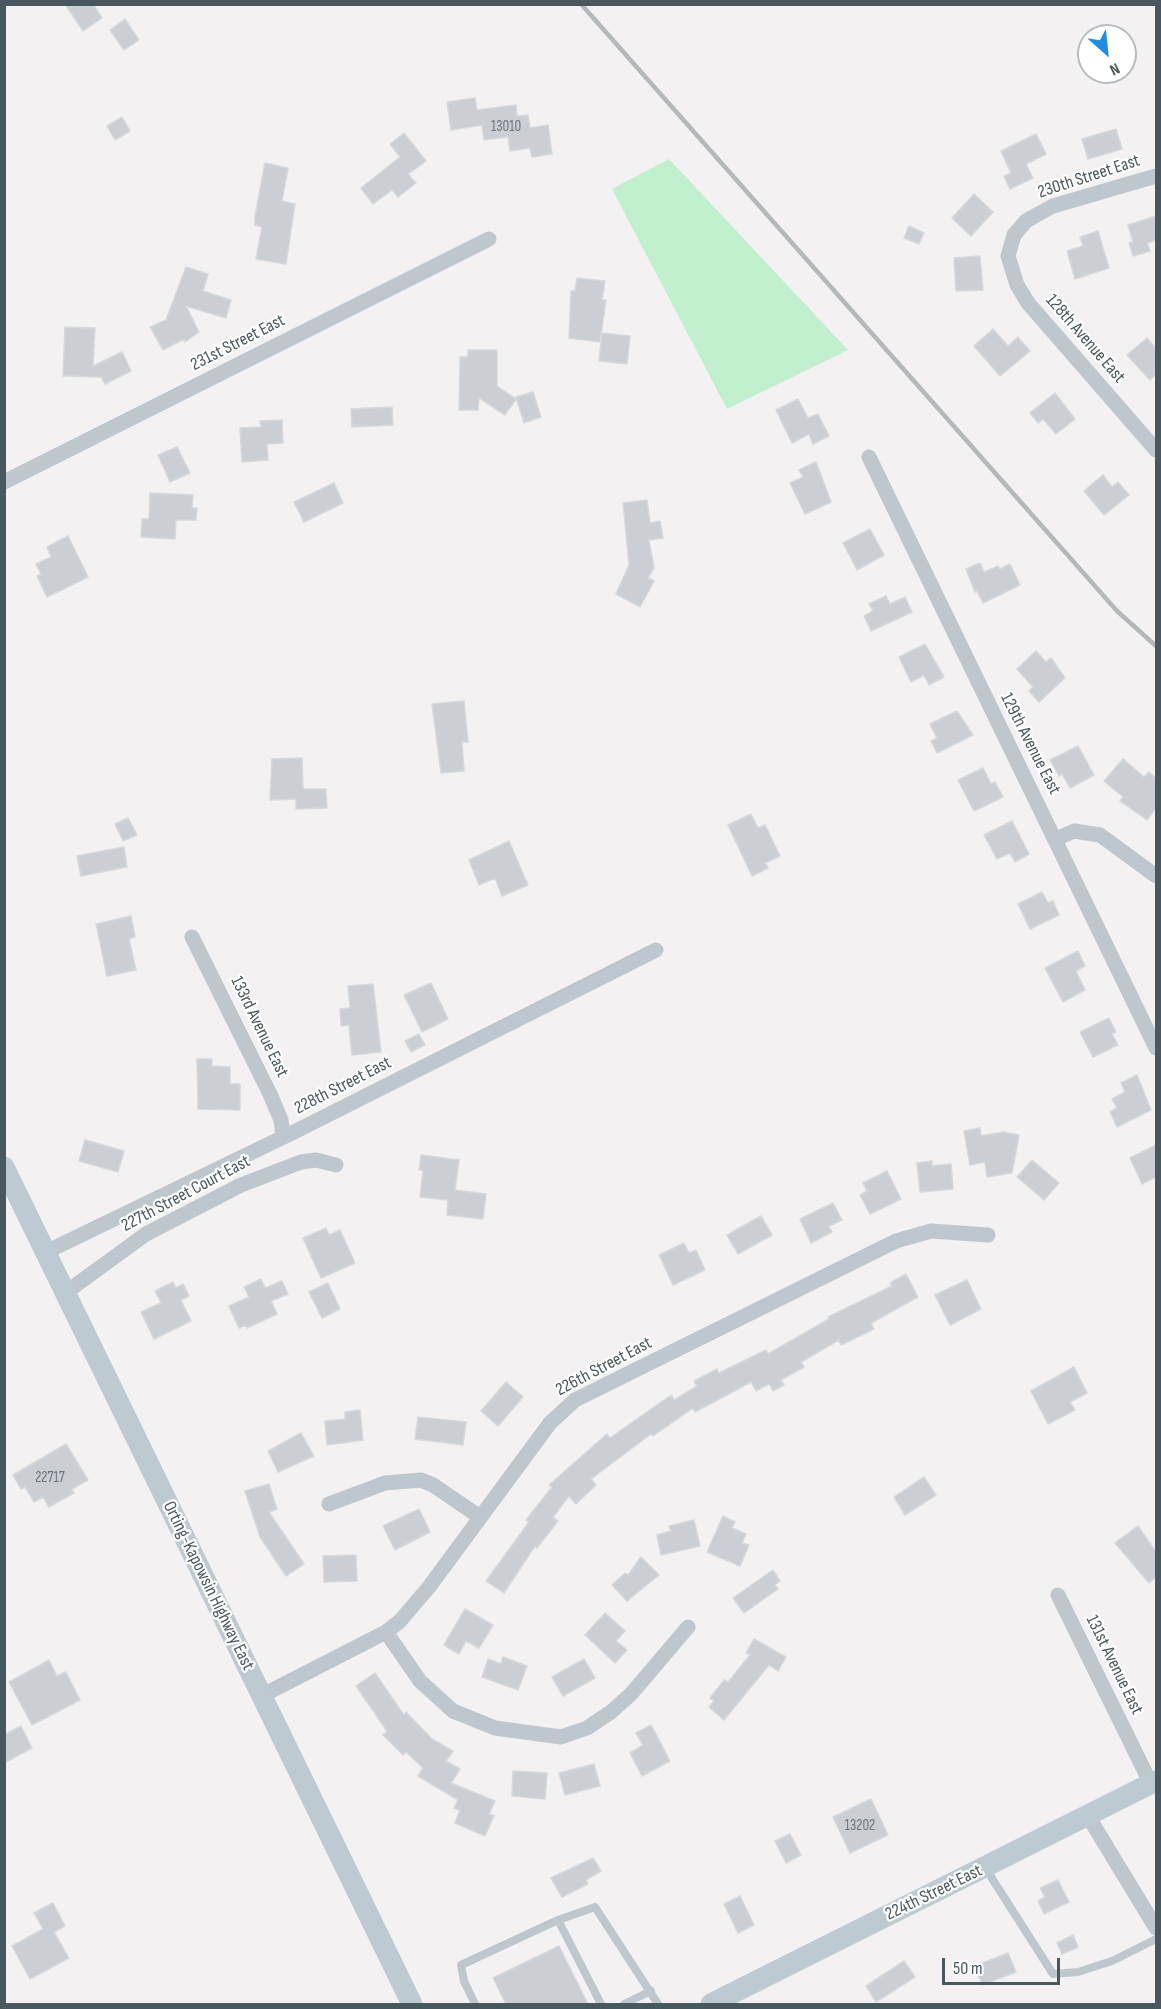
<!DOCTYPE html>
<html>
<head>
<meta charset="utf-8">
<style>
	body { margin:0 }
	#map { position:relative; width:1161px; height:2009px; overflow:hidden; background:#f3f1f2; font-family:"Sofia Sans Condensed",sans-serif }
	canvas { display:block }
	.frame { position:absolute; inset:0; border:6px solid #49575e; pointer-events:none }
	.north { position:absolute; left:1077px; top:24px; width:60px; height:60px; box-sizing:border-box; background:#fff; border:2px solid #b6bcbf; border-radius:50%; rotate:153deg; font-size:16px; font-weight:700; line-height:24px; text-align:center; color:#49575e }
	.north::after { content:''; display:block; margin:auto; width:21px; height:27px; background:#1f8ee0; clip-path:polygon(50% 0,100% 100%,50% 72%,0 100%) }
	.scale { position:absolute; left:942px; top:1958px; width:118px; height:27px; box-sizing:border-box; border:3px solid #49575e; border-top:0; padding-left:8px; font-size:18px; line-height:21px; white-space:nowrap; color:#49575e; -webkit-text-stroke:4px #fff; paint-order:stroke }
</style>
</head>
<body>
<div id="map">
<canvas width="1161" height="2009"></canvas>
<div class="frame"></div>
<div class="north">N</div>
<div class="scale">50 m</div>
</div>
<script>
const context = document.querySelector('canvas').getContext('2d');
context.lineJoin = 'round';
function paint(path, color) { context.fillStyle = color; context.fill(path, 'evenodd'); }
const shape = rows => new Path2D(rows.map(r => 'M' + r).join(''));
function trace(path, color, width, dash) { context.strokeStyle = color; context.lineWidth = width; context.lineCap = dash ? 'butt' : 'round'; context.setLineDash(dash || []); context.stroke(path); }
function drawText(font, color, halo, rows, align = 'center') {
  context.font = font + ' "Sofia Sans Condensed",sans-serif'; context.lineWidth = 4.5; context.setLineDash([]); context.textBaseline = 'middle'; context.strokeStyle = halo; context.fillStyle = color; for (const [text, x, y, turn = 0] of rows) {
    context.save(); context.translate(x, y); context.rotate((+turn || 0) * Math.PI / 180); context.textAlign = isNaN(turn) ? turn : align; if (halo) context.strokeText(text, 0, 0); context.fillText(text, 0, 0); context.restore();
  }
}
paint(shape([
	[669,159,848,350,727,409,612,189]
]), '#c2efcd');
const building = shape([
	[65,4,93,4,102,18,83,31,65,4],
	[125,19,139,40,124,50,110,30,125,19],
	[475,98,477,110,516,105,517,116,528,115,530,128,548,125,552,154,532,157,530,148,510,151,508,137,484,140,482,125,451,130,447,102,475,98],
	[122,117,130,131,115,140,107,126,122,117],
	[1116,129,1122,149,1088,159,1082,139,1116,129],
	[404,133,426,161,408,174,416,183,398,197,392,190,373,204,361,188,400,157,390,144,404,133],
	[1036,134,1046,154,1026,164,1033,178,1010,189,1004,176,1011,173,1001,151,1036,134],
	[265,163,288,168,282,201,295,204,286,264,256,259,262,227,255,225,255,216,265,163],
	[974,194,993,212,971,236,952,218,974,194],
	[1156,216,1156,240,1147,243,1150,251,1133,256,1129,243,1133,242,1128,225,1156,216],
	[909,226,924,233,919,244,904,238,909,226],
	[1098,231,1109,268,1075,279,1067,251,1083,246,1080,237,1098,231],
	[980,256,983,290,956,291,954,258,980,256],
	[186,267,208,274,203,291,231,300,226,318,186,306,199,332,185,342,184,339,163,350,150,327,166,320,186,267],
	[577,278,605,281,602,300,606,300,600,342,569,338,571,291,575,291,577,278],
	[65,327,95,328,93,366,122,352,131,371,105,384,101,377,63,376,65,327],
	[993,329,1008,346,1018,337,1030,351,1000,376,974,346,993,329],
	[602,333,630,336,627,364,599,361,602,333],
	[1147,338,1156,349,1156,374,1150,380,1127,355,1147,338],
	[468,350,497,350,497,386,516,399,505,415,479,398,478,410,459,410,460,357,468,357,468,350],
	[533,392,541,417,524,423,516,397,533,392],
	[1055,393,1075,419,1056,434,1043,419,1038,423,1030,413,1055,393],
	[798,399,808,418,818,414,829,436,813,444,809,434,792,443,776,410,798,399],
	[392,407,393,425,352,427,351,409,392,407],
	[282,420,283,443,267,444,268,460,242,462,240,428,261,427,260,421,282,420],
	[177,447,190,473,170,482,158,455,177,447],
	[816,462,831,502,805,514,790,483,803,477,799,470,816,462],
	[1103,475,1112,487,1118,482,1129,495,1104,515,1084,491,1103,475],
	[334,483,343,503,304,522,294,502,334,483],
	[150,493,193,495,192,508,197,508,196,520,176,520,175,539,141,537,142,519,149,519,150,493],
	[647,500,650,523,660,521,663,538,649,540,654,568,648,578,654,581,640,607,616,594,629,565,623,503,647,500],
	[870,529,884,555,857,570,843,543,870,529],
	[68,536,88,577,47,597,37,576,41,574,36,564,51,557,47,547,68,536],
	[980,563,984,572,998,566,1000,569,1010,564,1020,585,983,603,977,591,975,592,966,569,980,563],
	[886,596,890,604,905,597,912,612,871,631,864,616,873,611,869,604,886,596],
	[925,644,944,677,929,685,924,675,911,682,899,657,925,644],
	[1036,651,1046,662,1051,658,1065,678,1039,702,1029,691,1033,687,1017,669,1036,651],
	[464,701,468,742,462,742,464,771,441,773,432,704,464,701],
	[957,711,973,735,937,753,931,741,937,738,930,724,957,711],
	[1078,746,1094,775,1070,788,1062,774,1059,776,1050,760,1078,746],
	[302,758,303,789,326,789,327,808,296,809,296,799,270,800,272,759,302,758],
	[1123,759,1144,777,1149,772,1156,778,1156,808,1147,820,1120,801,1123,797,1104,781,1123,759],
	[983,768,991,784,995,782,1003,797,974,811,958,780,983,768],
	[751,814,758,828,765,825,780,856,765,863,768,868,752,876,728,825,751,814],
	[128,818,137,835,123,841,115,824,128,818],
	[1012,821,1029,854,1015,862,1010,853,997,859,984,835,1012,821],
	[509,841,528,885,502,896,495,878,479,885,469,860,509,841],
	[124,847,127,867,81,876,77,856,124,847],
	[1042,892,1048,903,1053,901,1059,915,1030,929,1018,904,1042,892],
	[131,916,135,937,129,939,136,970,107,976,96,924,131,916],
	[1078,951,1085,966,1076,971,1085,990,1063,1002,1045,968,1078,951],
	[431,983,448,1019,422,1032,404,995,431,983],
	[373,984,381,1052,352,1055,349,1025,341,1026,340,1009,350,1008,348,986,373,984],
	[1109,1018,1116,1032,1112,1034,1118,1045,1093,1057,1080,1032,1109,1018],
	[419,1034,425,1045,411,1052,405,1041,419,1034],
	[197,1059,212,1059,212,1066,230,1067,230,1084,240,1084,240,1110,198,1109,197,1059],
	[1137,1075,1151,1110,1117,1127,1110,1112,1117,1108,1112,1099,1125,1092,1121,1083,1137,1075],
	[980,1128,981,1136,1003,1132,1019,1135,1012,1173,987,1177,985,1162,970,1165,964,1131,980,1128],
	[85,1140,124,1151,118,1172,79,1161,85,1140],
	[1156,1145,1156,1177,1142,1184,1130,1158,1156,1145],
	[421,1155,459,1160,455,1190,486,1194,483,1219,447,1215,448,1200,420,1197,423,1170,419,1170,421,1155],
	[1032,1160,1059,1183,1044,1200,1017,1177,1032,1160],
	[932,1161,932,1166,951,1164,953,1189,920,1192,917,1163,932,1161],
	[887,1171,901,1199,870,1214,860,1195,867,1191,863,1183,887,1171],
	[833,1203,842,1220,829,1226,832,1232,811,1243,800,1219,833,1203],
	[761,1216,772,1235,738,1254,727,1235,761,1216],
	[326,1228,329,1235,340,1230,355,1263,321,1278,303,1238,326,1228],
	[684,1243,689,1253,696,1250,705,1270,673,1285,659,1255,684,1243],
	[906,1274,918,1297,871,1323,874,1329,841,1345,839,1340,801,1362,804,1367,781,1380,784,1385,773,1391,769,1384,756,1391,751,1382,695,1412,693,1408,653,1436,651,1434,591,1479,596,1485,576,1504,569,1496,553,1517,558,1521,537,1548,535,1546,504,1593,486,1581,529,1522,526,1520,552,1487,549,1485,607,1434,610,1438,671,1395,674,1400,697,1386,694,1381,717,1369,719,1373,766,1350,768,1354,829,1319,828,1317,892,1286,890,1283,906,1274],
	[261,1279,265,1288,282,1281,288,1294,271,1301,277,1314,247,1328,246,1325,239,1328,229,1306,249,1297,244,1287,261,1279],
	[967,1280,981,1309,950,1325,935,1295,967,1280],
	[173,1282,176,1288,183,1284,189,1296,181,1300,191,1321,154,1339,141,1312,161,1303,155,1291,173,1282],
	[328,1283,340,1309,322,1318,309,1292,328,1283],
	[1074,1367,1087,1393,1070,1402,1075,1410,1048,1424,1031,1391,1074,1367],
	[506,1382,523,1397,498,1426,481,1411,506,1382],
	[360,1410,363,1440,327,1445,325,1421,345,1419,345,1412,360,1410],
	[418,1417,466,1422,463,1445,415,1439,418,1417],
	[301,1433,314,1456,278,1472,268,1451,301,1433],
	[66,1444,88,1480,72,1489,74,1493,49,1507,43,1497,34,1502,25,1487,21,1489,13,1475,66,1444],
	[924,1477,936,1495,905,1515,894,1497,924,1477],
	[269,1484,277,1509,269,1512,304,1564,286,1576,260,1537,245,1491,269,1484],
	[419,1509,430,1532,395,1550,383,1526,419,1509],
	[723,1516,735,1522,732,1528,746,1534,742,1543,749,1545,740,1566,707,1552,723,1516],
	[694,1520,700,1546,661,1555,657,1535,671,1531,669,1526,694,1520],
	[1138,1526,1156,1552,1156,1577,1149,1583,1115,1543,1138,1526],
	[356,1555,357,1581,324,1582,323,1556,356,1555],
	[641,1557,659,1575,627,1601,612,1585,625,1573,628,1575,641,1557],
	[773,1570,780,1581,775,1585,778,1589,744,1613,733,1598,773,1570],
	[465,1609,493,1625,479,1648,466,1641,459,1654,444,1645,465,1609],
	[605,1613,625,1631,616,1641,627,1650,615,1663,585,1635,605,1613],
	[754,1639,786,1657,778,1671,769,1665,724,1720,709,1707,714,1701,710,1698,724,1680,728,1682,750,1655,746,1653,754,1639],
	[503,1657,527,1666,518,1690,482,1677,488,1659,501,1664,503,1657],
	[584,1659,595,1678,563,1696,552,1677,584,1659],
	[49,1660,57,1676,66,1672,80,1700,32,1725,9,1682,49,1660],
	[375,1673,404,1715,406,1712,432,1739,453,1751,446,1761,460,1769,451,1783,495,1801,489,1814,494,1816,485,1836,455,1823,460,1810,454,1808,458,1800,418,1776,423,1768,406,1752,403,1755,383,1735,387,1731,356,1686,375,1673],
	[651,1725,670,1761,642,1776,630,1753,643,1745,636,1733,651,1725],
	[21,1726,32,1748,4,1763,4,1735,21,1726],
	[594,1764,600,1786,565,1795,559,1773,594,1764],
	[513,1771,547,1773,545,1799,512,1796,513,1771],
	[871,1799,888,1835,850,1853,833,1817,871,1799],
	[790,1834,801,1855,786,1863,775,1841,790,1834],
	[593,1858,601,1871,586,1880,588,1884,562,1897,551,1878,593,1858],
	[1058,1880,1069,1902,1044,1914,1038,1901,1045,1897,1040,1888,1058,1880],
	[740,1896,754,1925,738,1933,724,1904,740,1896],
	[53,1903,65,1926,54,1932,69,1958,30,1979,12,1946,43,1929,34,1913,53,1903],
	[1073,1935,1078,1947,1062,1954,1057,1943,1073,1935],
	[559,1946,588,2004,506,2004,493,1978,559,1946],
	[1008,1953,1016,1972,982,1985,975,1966,1008,1953],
	[904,1961,915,1977,876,2002,866,1986,904,1961]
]);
paint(building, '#cbcfd3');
trace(building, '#d5d8dc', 1.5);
trace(shape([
	[986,1869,1053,1974,1078,1972,1112,1961,1156,1939],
	[558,1920,601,2004],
	[475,2004,464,1981,461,1965,558,1920,595,1907,658,2004],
	[624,2004,651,1991]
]), '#bdc7cd', 8);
trace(shape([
	[1156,176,1053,206,1040,213,1026,221,1014,235,1008,256,1017,285,1028,303,1156,450],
	[869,457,1156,1048],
	[4,482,489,239],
	[1056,839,1074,831,1100,835,1156,876],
	[192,937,270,1094,281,1120,283,1136],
	[46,1252,294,1132,656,950],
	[65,1293,146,1234,241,1185,301,1162,316,1160,336,1165],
	[329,1504,385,1483,421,1480,433,1485,480,1517],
	[1058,1595,1151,1784],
	[386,1632,420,1681,453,1711,495,1728,561,1737,587,1728,611,1712,631,1694,688,1627],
	[261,1696,386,1632,400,1621,429,1587,550,1423,575,1400,896,1241,931,1231,988,1235],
	[1088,1816,1156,1928]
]), '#bdc7cd', 15);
trace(shape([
	[4,1167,412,2004],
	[711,2004,1156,1781]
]), '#becad2', 21);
trace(shape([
	[581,4,1117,611,1156,646]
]), '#b4b8bb', 4.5);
drawText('15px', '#6a757b', null, [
	["13010",506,127],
	["22717",50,1478],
	["13202",860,1826]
]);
drawText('18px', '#49575e', '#fff', [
	["230th Street East",1089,177,-18],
	["128th Avenue East",1085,339,49],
	["231st Street East",238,343,-27],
	["129th Avenue East",1030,744,63],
	["133rd Avenue East",259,1027,64],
	["228th Street East",343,1086,-27],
	["227th Street Court East",186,1194,-28],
	["226th Street East",604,1367,-28],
	["Orting-Kapowsin Highway East",208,1586,64],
	["131st Avenue East",1114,1665,64],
	["224th Street East",934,1893,-26]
]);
</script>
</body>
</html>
